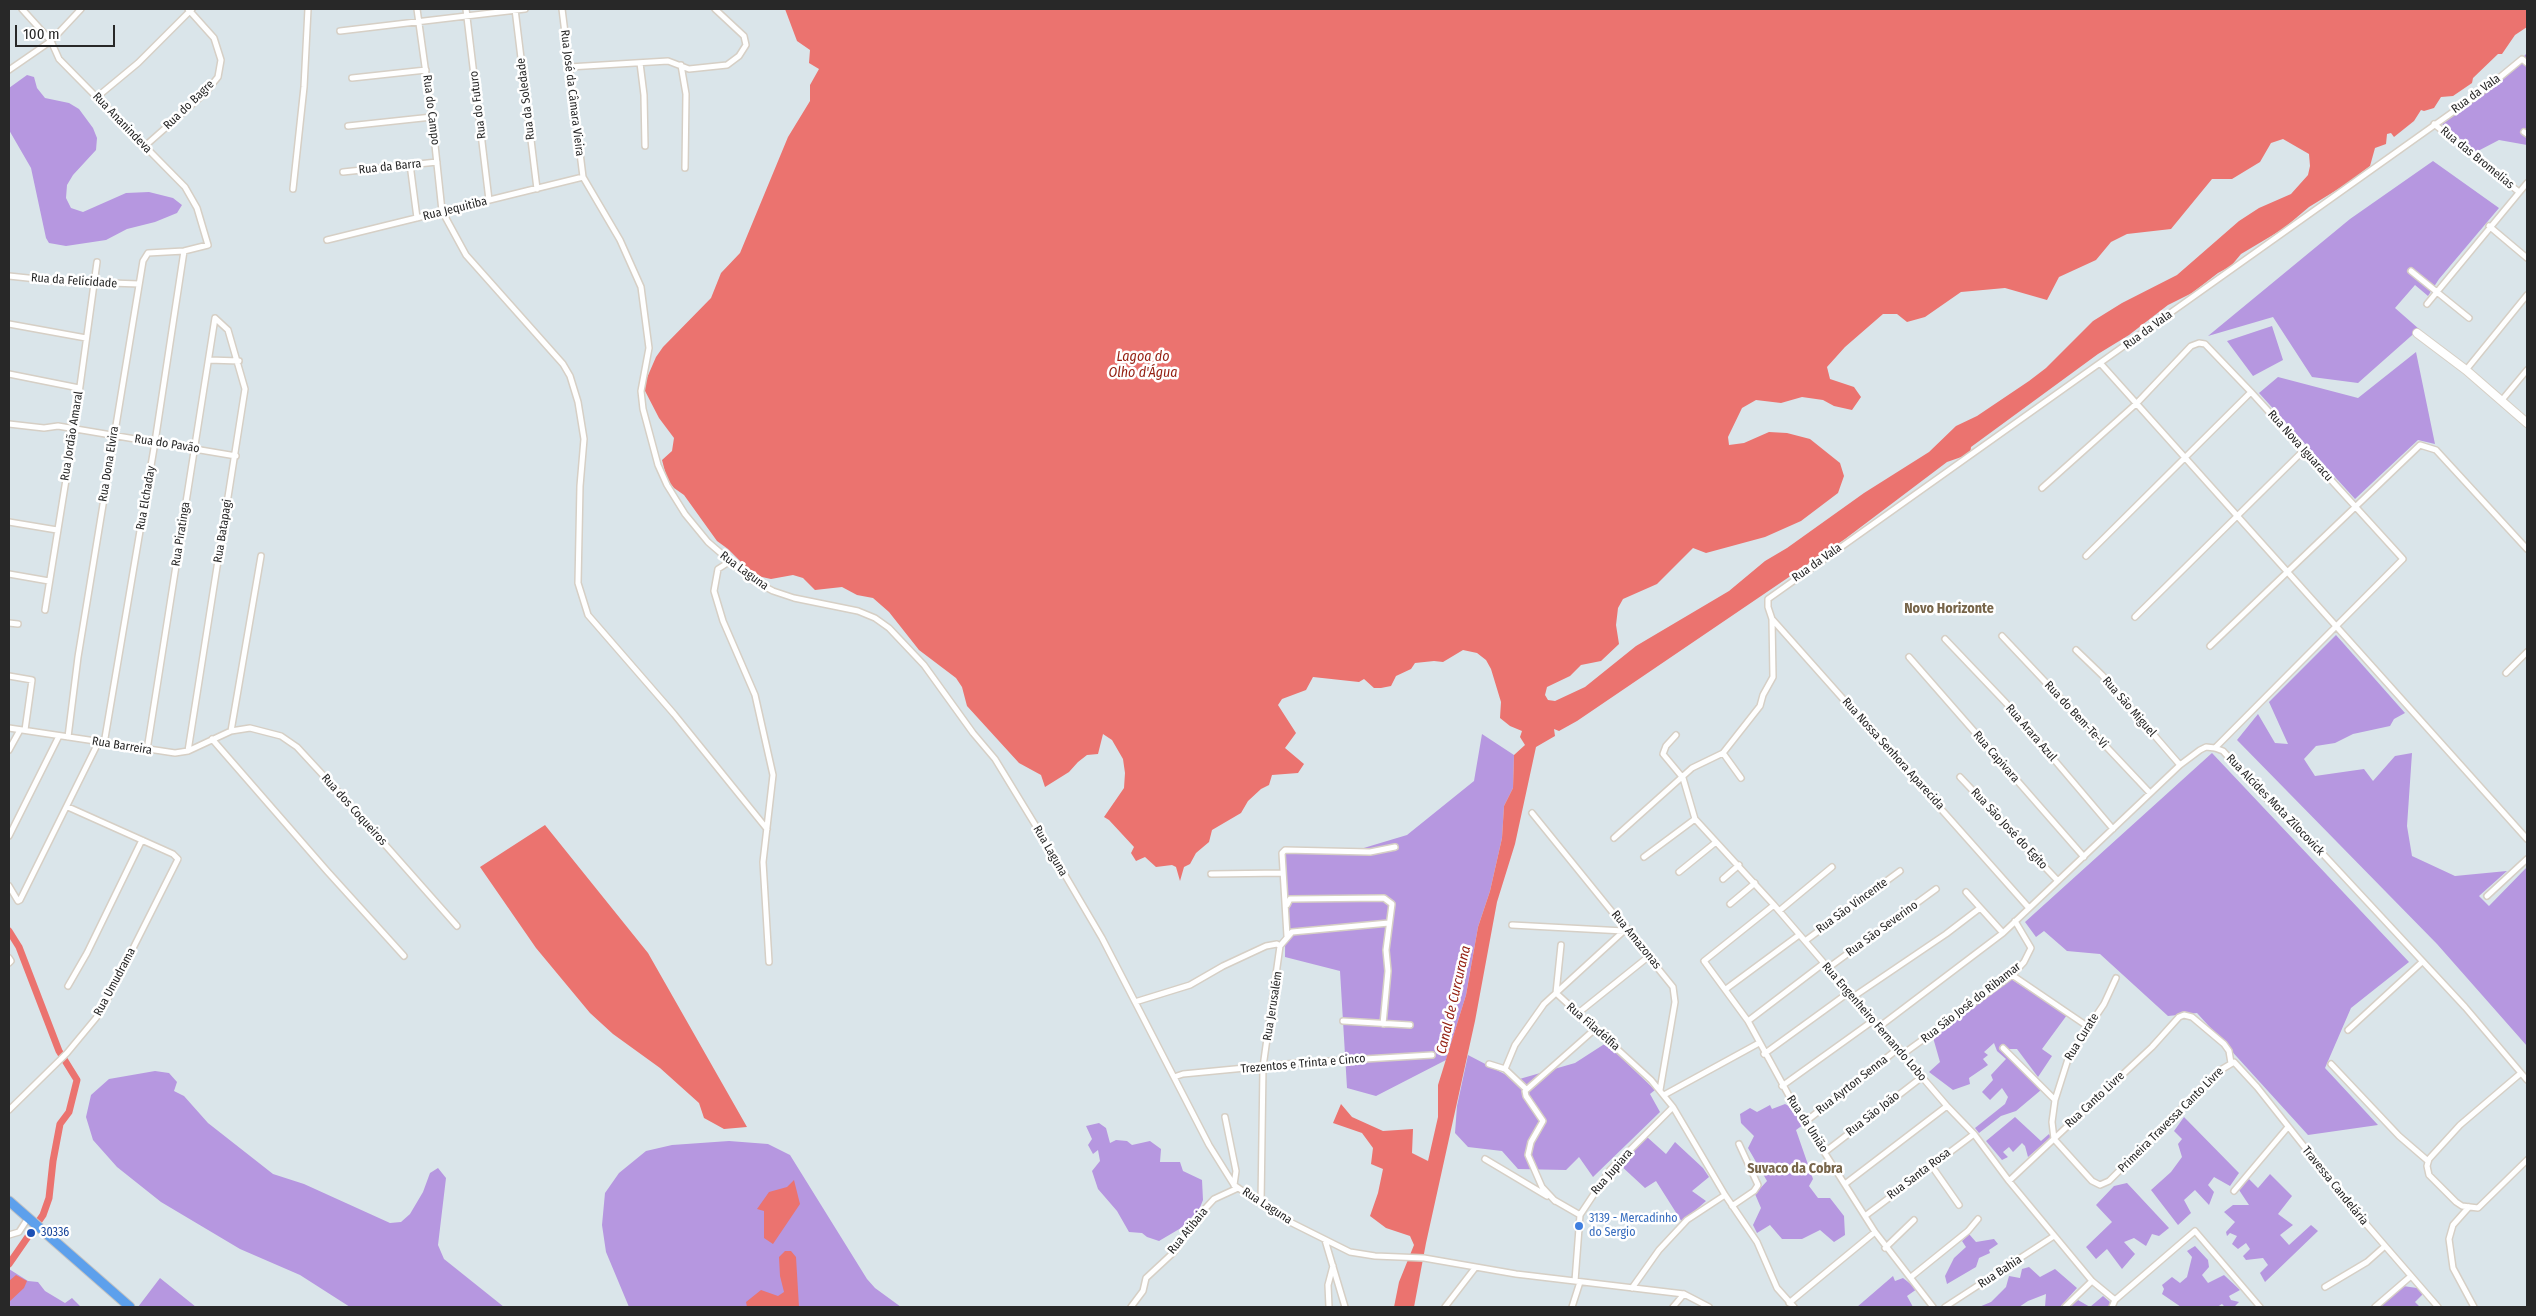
<!DOCTYPE html>
<html>
<head>
<meta charset="utf-8">
<style>
	body { margin:0 }
	#map { position:relative; width:2536px; height:1316px; overflow:hidden; background:#dae5ea; font-family:"Fira Sans Condensed",sans-serif }
	canvas { display:block }
	.frame { position:absolute; inset:0; border:10px solid #282828; pointer-events:none }
	.scale { position:absolute; left:15px; top:25px; width:100px; height:22px; box-sizing:border-box; border:2px solid #282828; border-top:0; padding-left:6px; font-size:15px; line-height:18px; white-space:nowrap; color:#282828; -webkit-text-stroke:4px #fff; paint-order:stroke }
</style>
</head>
<body>
<div id="map">
<canvas width="2536" height="1316"></canvas>
<div class="frame"></div>
<div class="scale">100 m</div>
</div>
<script>
const context = document.querySelector('canvas').getContext('2d');
context.lineJoin = 'round';
function paint(path, color) { context.fillStyle = color; context.fill(path, 'evenodd'); }
const shape = rows => new Path2D(rows.map(r => 'M' + r).join(''));
function trace(path, color, width, dash) { context.strokeStyle = color; context.lineWidth = width; context.lineCap = dash ? 'butt' : 'round'; context.setLineDash(dash || []); context.stroke(path); }
function drawText(font, color, halo, rows, align = 'center') {
  context.font = font + ' "Fira Sans Condensed",sans-serif'; context.lineWidth = 5; context.setLineDash([]); context.textBaseline = 'middle'; context.strokeStyle = halo; context.fillStyle = color; for (const [text, x, y, turn = 0] of rows) {
    context.save(); context.translate(x, y); context.rotate((+turn || 0) * Math.PI / 180); context.textAlign = isNaN(turn) ? turn : align; if (halo) context.strokeText(text, 0, 0); context.fillText(text, 0, 0); context.restore();
  }
}
paint(shape([
	[2527,53,2527,145,2499,140,2476,152,2442,124,2495,86],
	[27,75,34,77,37,88,45,98,69,103,79,109,93,128,97,138,96,150,73,175,67,185,66,198,71,208,83,212,126,193,149,192,173,198,182,205,177,213,155,222,127,229,106,240,66,246,49,243,46,238,31,168,9,130,9,88],
	[2433,161,2499,208,2439,279,2428,296,2415,285,2395,308,2419,329,2358,383,2312,377,2273,317,2208,336,2350,219],
	[2272,326,2283,360,2253,376,2227,341],
	[2416,352,2435,444,2418,440,2355,499,2259,393,2278,377,2358,398],
	[2336,635,2405,713,2394,719,2390,726,2353,734,2335,743,2316,746,2304,759,2315,776,2364,769,2373,781,2395,756,2412,753,2407,826,2412,856,2455,876,2507,871,2479,896,2489,906,2527,867,2527,1046,2437,944,2237,740,2258,714,2275,743,2288,744,2269,702],
	[1482,734,1514,755,1513,788,1504,806,1502,838,1490,891,1478,927,1466,995,1446,1060,1376,1096,1347,1088,1340,971,1285,957,1286,848,1357,850,1407,835,1474,781],
	[2212,753,2409,962,2351,1008,2325,1068,2378,1125,2308,1135,2197,1013,2168,1016,2100,954,2067,951,2044,931,2036,937,2025,922],
	[2011,979,2067,1015,2042,1049,2052,1056,2038,1077,2017,1049,2004,1049,2041,1090,2016,1111,2001,1116,1979,1133,1975,1128,2005,1104,2008,1097,2002,1088,1990,1100,1982,1092,1993,1080,1991,1075,2006,1059,1997,1051,1994,1043,1984,1052,1988,1055,1983,1059,1988,1065,1969,1078,1970,1084,1953,1090,1929,1072,1940,1062,1932,1034],
	[1606,1043,1655,1090,1650,1094,1660,1112,1593,1177,1579,1157,1566,1170,1518,1169,1502,1151,1468,1147,1455,1133,1457,1106,1468,1055,1516,1080,1575,1063],
	[155,1071,169,1073,177,1082,174,1091,184,1096,208,1123,273,1174,304,1184,390,1223,401,1222,410,1214,423,1192,430,1173,438,1168,446,1178,438,1245,444,1259,504,1307,350,1307,300,1275,240,1249,161,1202,117,1167,93,1140,86,1117,91,1095,109,1079],
	[1785,1104,1793,1108,1803,1125,1796,1130,1813,1179,1809,1186,1818,1198,1830,1198,1844,1216,1845,1235,1834,1242,1820,1230,1802,1239,1782,1239,1770,1225,1757,1233,1753,1225,1761,1208,1755,1194,1767,1181,1748,1148,1754,1136,1741,1123,1740,1114,1750,1108,1757,1112,1770,1105,1772,1109],
	[2015,1117,2041,1141,2049,1134,2051,1137,2028,1157,2025,1146,2022,1143,2013,1152,2009,1147,2003,1152,2008,1157,2002,1160,1986,1141],
	[2184,1117,2239,1173,2230,1186,2214,1177,2208,1185,2214,1192,2209,1205,2195,1190,2184,1200,2191,1213,2178,1225,2151,1190,2171,1172,2182,1157,2178,1144,2182,1139,2174,1131],
	[1099,1123,1106,1128,1110,1143,1116,1140,1127,1141,1132,1145,1150,1141,1161,1149,1160,1162,1180,1162,1183,1171,1202,1180,1203,1200,1199,1210,1181,1228,1159,1241,1147,1237,1142,1233,1129,1232,1117,1211,1098,1189,1092,1171,1100,1161,1098,1150,1093,1154,1088,1145,1092,1139,1086,1126],
	[1647,1137,1666,1154,1675,1142,1703,1168,1709,1177,1692,1191,1706,1201,1682,1222,1656,1181,1645,1188,1619,1164],
	[729,1141,768,1144,790,1155,867,1279,875,1288,901,1307,629,1307,606,1252,602,1225,605,1193,619,1173,646,1151,672,1145],
	[2270,1174,2292,1196,2278,1214,2293,1225,2280,1235,2289,1245,2311,1225,2318,1231,2265,1282,2260,1273,2268,1265,2263,1258,2246,1260,2243,1256,2250,1249,2246,1243,2238,1249,2232,1244,2237,1236,2230,1233,2227,1236,2226,1232,2235,1222,2224,1212,2233,1205,2249,1205,2237,1187,2249,1179,2258,1188],
	[2127,1183,2169,1228,2159,1236,2152,1234,2146,1246,2134,1238,2124,1242,2135,1254,2122,1269,2107,1249,2096,1259,2086,1247,2112,1222,2096,1205,2114,1186],
	[1969,1234,1976,1242,1994,1239,1998,1244,1989,1250,1990,1253,1979,1258,1976,1267,1947,1284,1945,1276,1954,1258,1966,1247,1962,1241],
	[2195,1246,2208,1260,2209,1267,2202,1275,2208,1283,2224,1275,2240,1290,2229,1296,2231,1300,2239,1302,2234,1307,2225,1307,2222,1304,2217,1307,2181,1307,2162,1294,2164,1289,2162,1285,2172,1277,2180,1283,2187,1277,2192,1257,2187,1251],
	[2029,1267,2040,1277,2055,1269,2077,1288,2060,1307,2045,1307,2046,1294,2028,1301,2019,1307,1979,1307,1991,1302,2006,1287,2009,1276,2020,1278,2022,1269],
	[9,1269,28,1281,38,1282,45,1291,65,1303,72,1298,81,1307,9,1307],
	[1893,1276,1895,1281,1903,1278,1917,1289,1907,1296,1913,1307,1857,1307],
	[160,1278,196,1307,138,1307],
	[2403,1286,2417,1288,2423,1294,2415,1302,2420,1307,2380,1307],
	[2103,1296,2110,1302,2109,1307,2071,1307,2070,1306,2078,1300,2090,1307]
]), '#b697e0');
paint(shape([
	[785,9,2527,9,2527,27,2515,35,2502,54,2498,54,2473,78,2472,83,2453,96,2441,97,2434,108,2424,111,2421,110,2414,121,2394,137,2391,133,2387,134,2386,144,2375,148,2370,166,2348,183,2309,207,2283,229,2241,254,2231,266,2218,273,2192,293,2168,305,2129,335,2098,354,1971,447,1970,454,1947,462,1845,539,1577,721,1559,731,1554,729,1555,736,1536,747,1515,844,1497,902,1475,1021,1426,1243,1414,1307,1394,1307,1399,1282,1414,1245,1410,1236,1386,1228,1370,1216,1378,1193,1383,1169,1371,1164,1373,1148,1362,1133,1333,1123,1341,1104,1352,1117,1383,1131,1413,1129,1412,1153,1428,1161,1438,1117,1438,1085,1466,995,1478,927,1490,891,1502,838,1504,806,1513,788,1514,755,1525,745,1520,737,1522,731,1510,726,1500,718,1501,702,1491,669,1486,660,1477,653,1463,650,1443,662,1434,661,1415,663,1411,669,1396,676,1391,686,1381,688,1374,688,1364,679,1359,682,1313,677,1306,690,1282,699,1278,705,1296,733,1285,748,1304,764,1298,773,1272,775,1269,785,1261,789,1248,801,1241,813,1212,830,1209,842,1196,853,1190,864,1184,867,1180,881,1176,867,1172,865,1156,867,1145,857,1136,861,1131,853,1134,847,1109,820,1104,817,1124,788,1125,773,1123,759,1112,740,1103,734,1098,754,1087,755,1078,762,1069,772,1045,787,1041,775,1019,763,967,706,962,687,956,678,919,650,889,612,873,598,857,595,842,587,815,590,803,578,793,575,771,579,762,577,752,573,728,549,717,541,684,495,674,488,667,479,662,460,672,451,674,438,659,418,643,387,656,357,663,347,711,298,721,273,740,253,788,137,810,101,810,85,819,69,809,63,810,50,797,41],
	[2283,139,2309,154,2310,166,2308,175,2291,194,2259,208,2239,221,2177,275,2122,303,2093,321,2046,368,2029,381,1977,416,1956,426,1929,452,1864,493,1787,548,1765,561,1729,591,1636,646,1585,687,1555,701,1548,700,1545,695,1547,687,1570,676,1581,665,1601,661,1619,644,1616,625,1618,608,1623,599,1657,584,1693,548,1706,553,1765,537,1801,521,1838,493,1844,476,1840,463,1810,439,1787,433,1769,432,1744,443,1729,445,1728,437,1742,408,1756,400,1781,403,1802,397,1823,400,1834,406,1852,410,1861,397,1854,387,1830,379,1827,367,1845,347,1883,314,1897,314,1907,322,1925,317,1961,292,2005,288,2047,300,2059,277,2096,260,2111,242,2127,234,2171,229,2212,179,2232,179,2260,162,2271,143],
	[545,825,648,953,747,1127,724,1129,704,1118,699,1103,660,1068,613,1034,590,1013,536,948,480,867],
	[794,1180,800,1204,773,1244,764,1238,764,1211,757,1209,769,1192,787,1187],
	[785,1251,791,1251,796,1257,799,1307,747,1307,746,1302,761,1290,778,1296,784,1292,780,1276,779,1257],
	[16,1275,27,1281,24,1288,9,1302,9,1281]
]), '#eb736f');
trace(shape([
	[9,931,19,947,59,1051,77,1080,69,1112,60,1124,53,1161,49,1198,43,1215,9,1264]
]), '#eb736f', 7);
const minor = shape([
	[22,9,51,41,59,59,185,187,197,208,208,245,184,251,148,253,143,261,78,657,68,737],
	[417,9,432,117,442,211,466,255,563,364,570,376,578,402,584,439,580,486,578,583,588,615,674,714,767,829],
	[466,9,489,200],
	[515,9,537,189],
	[562,9,583,177],
	[340,31,525,9],
	[640,63,644,95,645,146],
	[681,65,686,94,685,168],
	[569,67,668,61,689,69,727,65,739,56,746,45,744,36,715,9],
	[9,70,51,41,81,9],
	[352,78,426,70],
	[97,97,138,63,192,9],
	[2434,124,2519,192],
	[348,126,432,117],
	[2524,132,2527,134],
	[145,146,205,93,218,77,221,60,214,38,188,9],
	[410,164,417,218],
	[343,172,437,162],
	[583,177,620,240,641,287,649,348,641,391,643,409,658,465,667,485,685,514,708,542,752,580,773,591,794,598,858,611,875,618,889,628,924,665,973,733,995,759,1042,836,1102,938,1209,1145,1234,1185,1284,1219,1350,1252,1375,1256,1424,1258,1516,1274,1684,1294,1709,1307],
	[293,189,304,87,308,9],
	[2489,226,2527,258],
	[327,240,583,177],
	[2411,271,2469,318],
	[9,276,56,281,139,284],
	[2427,304,2527,183],
	[9,324,86,338],
	[209,360,239,361],
	[2101,364,2527,839],
	[2466,370,2527,295],
	[9,374,79,388],
	[2502,400,2527,370],
	[9,424,44,428,58,426,236,456],
	[2042,488,2137,403,2191,346,2199,343,2205,344,2251,392,2403,559,2215,748],
	[9,522,57,530],
	[2086,556,2251,392],
	[729,562,718,569,714,591,723,621,755,695,773,775,763,862,769,962],
	[9,574,49,581],
	[45,610,74,430,97,262],
	[2135,617,2304,450],
	[9,623,18,624],
	[2002,636,2150,793],
	[1945,639,2006,703,2113,829],
	[2210,646,2420,445,2436,450,2527,549],
	[2076,650,2102,675,2180,765],
	[1909,657,2084,857],
	[2506,673,2527,652],
	[9,676,32,680,25,730],
	[9,728,175,753,188,751,231,731,250,728,281,736,297,747,334,787,457,926],
	[231,731,261,556],
	[1676,735,1666,746,1663,754,1683,778,1695,819,1774,905,1947,1106,1974,1134,2009,1181,2092,1281,2115,1300],
	[212,739,327,871,404,956],
	[104,744,155,442,184,251],
	[9,750,20,730],
	[147,750,215,318,228,330,245,389,188,751],
	[1723,753,1741,778],
	[1960,777,2058,881],
	[1532,813,1673,987,1675,1002,1660,1090],
	[9,836,59,736],
	[1614,838,1692,768,1723,753,1760,706,1763,695,1773,677,1772,619],
	[1644,857,1695,819],
	[1679,872,1716,842],
	[1211,874,1283,873],
	[1723,879,1739,865],
	[9,886,18,901,20,900,98,743],
	[1966,892,2003,933],
	[2487,896,2527,859],
	[1730,904,1755,883],
	[1287,905,1290,899,1384,898,1392,904,1386,950,1388,971,1383,1024],
	[1774,905,1704,961,1748,1021,1793,1103,1875,1232,1933,1307],
	[2029,908,1772,619,1768,607,1768,599,2488,87,2522,59,2527,63],
	[1779,911,1832,867],
	[1512,925,1624,931],
	[1287,936,1282,853,1285,850,1370,852,1395,847],
	[1805,941,1900,871],
	[1561,945,1556,993,1651,1080,1673,1107,1725,1195,1757,1242,1777,1288,1794,1307],
	[1280,946,1292,932,1389,923],
	[9,958,11,961,9,963],
	[1828,968,1936,889],
	[2012,975,2087,1026],
	[68,986,87,953,142,840],
	[1726,989,1799,935],
	[1853,997,1946,934,1980,908],
	[1135,1002,1190,985,1223,966,1266,946,1277,944,1280,946],
	[1577,1014,1648,957],
	[1343,1021,1410,1025],
	[1748,1021,1824,963],
	[1879,1027,2003,933,2180,765,2200,750,2206,747,2215,748,2223,751,2269,801,2309,839,2465,1007,2527,1080],
	[2348,1030,2422,962],
	[2003,1048,2055,1100,2052,1122,2054,1139,2092,1181,2100,1185,2109,1181,2219,1071,2234,1062,2257,1087,2360,1217,2438,1307],
	[1764,1054,1848,993],
	[1903,1054,2012,975,2024,962,2031,948,2015,921],
	[1489,1064,1505,1069,1526,1089],
	[2331,1064,2399,1136,2428,1161],
	[1505,1069,1515,1045,1544,1004,1627,928],
	[2521,1073,2460,1125,2429,1159,2427,1166,2429,1175,2456,1202,2462,1206,2478,1208,2527,1160],
	[1174,1077,1183,1074,1297,1063,1432,1055],
	[1782,1086,1874,1020],
	[1664,1095,1759,1043],
	[2055,1100,2069,1056,2104,1004,2116,978],
	[9,1110,67,1053,96,1018,107,1000,178,859,173,854,68,807],
	[1225,1117,1236,1171,1234,1185],
	[1805,1122,1899,1048],
	[1825,1152,1922,1077],
	[1485,1159,1547,1196],
	[1931,1165,1959,1205],
	[2009,1181,2152,1047,2179,1017,2184,1015,2192,1017,2224,1044,2229,1051,2231,1063],
	[1845,1184,1947,1106],
	[2234,1191,2288,1127],
	[1554,1200,1580,1215],
	[1555,1201,1542,1187,1528,1155,1531,1142,1543,1121,1526,1096,1525,1091,1595,1029],
	[1261,1203,1263,1067,1280,946],
	[1732,1206,1754,1191,1758,1185,1739,1144],
	[2469,1207,2453,1225,2449,1239,2453,1268,2474,1307],
	[1865,1216,1974,1134],
	[9,1235,19,1232,28,1218],
	[1325,1240,1345,1307],
	[1885,1248,1914,1220],
	[1911,1277,1968,1231,1978,1219],
	[1575,1281,1580,1215,1610,1170,1673,1107],
	[2325,1287,2367,1262,2385,1246],
	[1632,1288,1659,1250,1687,1220,1725,1195],
	[1789,1303,1875,1232],
	[1131,1307,1143,1291,1146,1278,1174,1252,1201,1213,1214,1199,1238,1188],
	[1329,1307,1328,1285,1333,1266],
	[1445,1307,1475,1268],
	[1572,1307,1580,1282],
	[1673,1307,1684,1294],
	[1945,1307,2054,1236],
	[2065,1307,2092,1281],
	[2112,1307,2115,1300,2195,1231,2260,1307],
	[2375,1307,2411,1276]
]);
const secondary = shape([
	[2417,333,2466,370,2527,423]
]);
const primary = shape([
	[9,1201,130,1307]
]);
trace(minor, '#d6cfc5', 8);
trace(secondary, '#d6cfc5', 10);
trace(primary, '#c3c3c3', 11);
trace(minor, '#fff', 5);
trace(secondary, '#fff', 8);
trace(primary, '#5da0ec', 9);
for (const [x, y, r, color] of [
	[1579,1226,5,"#3f7fe0"],
	[31,1233,5,"#1a4fb4"]
]) { const dot = new Path2D(); dot.arc(x, y, r, 0, 2 * Math.PI); context.fillStyle = color; context.fill(dot); trace(dot, '#fff', 2); }
drawText('12px', '#282828', '#fff', [
	["Rua José da Câmara Vieira",572,93,83],
	["Rua da Vala",2476,94,-36],
	["Rua da Soledade",526,99,-97],
	["Rua do Bagre",189,105,-44],
	["Rua do Futuro",478,105,-97],
	["Rua do Campo",431,110,83],
	["Rua Ananindeva",122,123,46],
	["Rua das Bromelias",2477,158,39],
	["Rua da Barra",390,167,-6],
	["Rua Jequitiba",455,209,-14],
	["Rua da Felicidade",74,281,4],
	["Rua da Vala",2148,330,-36],
	["Rua Jordão Amaral",72,436,-81],
	["Rua do Pavão",167,444,9],
	["Rua Nova Iguaracu",2300,446,48],
	["Rua Dona Elvira",109,464,-81],
	["Rua Elchaday",146,498,-80],
	["Rua Batapagi",223,531,-81],
	["Rua Piratinga",181,534,-81],
	["Rua da Vala",1817,563,-35],
	["Rua Laguna",744,571,36],
	["Rua São Miguel",2129,707,49],
	["Rua do Bem-Te-Vi",2076,715,47],
	["Rua Arara Azul",2031,733,49],
	["Rua Barreira",122,746,9],
	["Rua Nossa Senhora Aparecida",1893,754,48],
	["Rua Capivara",1996,757,49],
	["Rua Alcídes Mota Zilocovick",2275,805,46],
	["Rua dos Coqueiros",354,810,48],
	["Rua São José do Egito",2009,829,47],
	["Rua Laguna",1050,851,60],
	["Rua São Vincente",1852,906,-36],
	["Rua São Severino",1882,929,-36],
	["Rua Amazonas",1636,940,51],
	["Rua Umudrama",115,982,-62],
	["Rua São José do Ribamar",1971,1003,-38],
	["Rua Jerusalém",1273,1006,-81],
	["Rua Engenheiro Fernando Lobo",1874,1022,49],
	["Rua Filadélfia",1593,1027,41],
	["Rua Curate",2082,1037,-58],
	["Trezentos e Trinta e Cinco",1303,1064,-5],
	["Rua Ayrton Senna",1852,1085,-38],
	["Rua Canto Livre",2095,1100,-43],
	["Rua São João",1873,1114,-38],
	["Primeira Travessa Canto Livre",2171,1120,-45],
	["Rua da União",1807,1124,57],
	["Rua Jupiara",1612,1172,-49],
	["Rua Santa Rosa",1919,1174,-37],
	["Travessa Candelária",2335,1186,51],
	["Rua Laguna",1267,1206,33],
	["Rua Atibaia",1188,1231,-51],
	["Rua Bahia",2000,1272,-33]
]);
drawText('12px', '#366cbe', '#fff', [
	["3139 - Mercadinho",1589,1219],
	["do Sergio",1589,1233]
], 'left');
drawText('12px', '#164399', '#fff', [
	["30336",41,1233]
], 'left');
drawText('italic 14px', '#941f11', '#fff', [
	["Lagoa do",1143,357],
	["Olho d'Água",1143,373],
	["Canal de Curcurana",1454,1000,-77]
]);
drawText('bold 14px', '#77654a', '#fff', [
	["Novo Horizonte",1949,609],
	["Suvaco da Cobra",1795,1169]
]);
</script>
</body>
</html>
